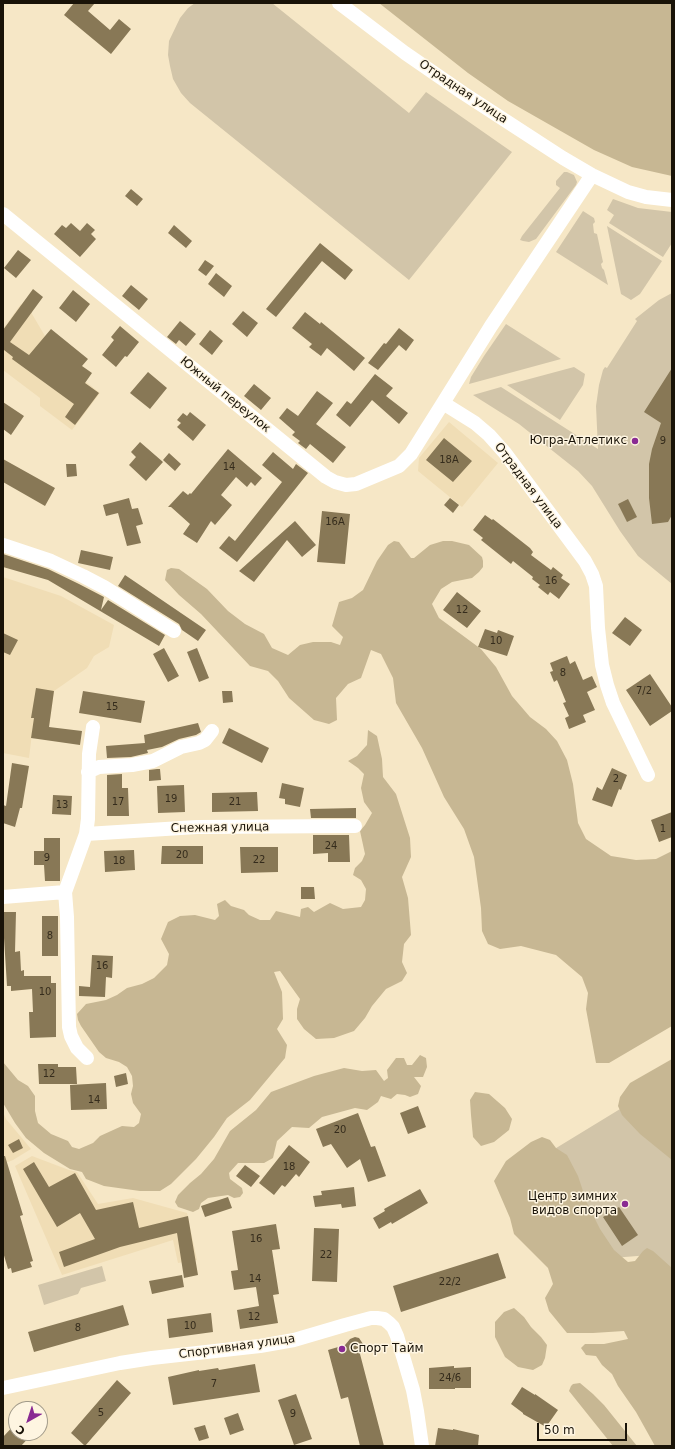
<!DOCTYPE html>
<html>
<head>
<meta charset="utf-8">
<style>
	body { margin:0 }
	#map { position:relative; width:675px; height:1449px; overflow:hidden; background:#f6e7c6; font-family:"DejaVu Sans",sans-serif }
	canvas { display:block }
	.frame { position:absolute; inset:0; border:4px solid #191308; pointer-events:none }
	.north { position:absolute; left:8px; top:1401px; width:40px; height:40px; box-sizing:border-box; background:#fef5e1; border:1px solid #a29b8a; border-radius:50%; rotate:219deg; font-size:11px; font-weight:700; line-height:16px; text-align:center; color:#191308 }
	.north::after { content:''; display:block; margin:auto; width:14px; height:18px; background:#892a93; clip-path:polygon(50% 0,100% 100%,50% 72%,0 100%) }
	.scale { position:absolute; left:537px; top:1423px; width:90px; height:18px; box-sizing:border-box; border:2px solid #191308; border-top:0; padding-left:5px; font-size:12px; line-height:14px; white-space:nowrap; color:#191308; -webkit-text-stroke:3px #fef5e1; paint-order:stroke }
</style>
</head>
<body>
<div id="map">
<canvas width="675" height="1449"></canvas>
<div class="frame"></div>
<div class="north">С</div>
<div class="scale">50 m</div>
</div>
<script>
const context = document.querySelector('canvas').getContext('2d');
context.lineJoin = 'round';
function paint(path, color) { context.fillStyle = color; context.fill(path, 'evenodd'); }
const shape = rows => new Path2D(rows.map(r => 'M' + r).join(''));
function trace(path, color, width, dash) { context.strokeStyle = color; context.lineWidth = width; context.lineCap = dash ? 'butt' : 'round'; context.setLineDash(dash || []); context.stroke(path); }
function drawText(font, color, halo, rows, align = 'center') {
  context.font = font + ' "DejaVu Sans",sans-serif'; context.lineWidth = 3; context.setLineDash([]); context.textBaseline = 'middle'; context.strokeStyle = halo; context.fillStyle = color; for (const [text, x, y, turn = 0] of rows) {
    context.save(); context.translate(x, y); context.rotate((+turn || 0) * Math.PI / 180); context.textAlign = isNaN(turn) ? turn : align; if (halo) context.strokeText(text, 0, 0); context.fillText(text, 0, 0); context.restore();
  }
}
paint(shape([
	[21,304,32,312,32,314,45,336,82,366,76,374,100,393,72,430,40,406,40,398,3,370,3,329],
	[449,422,498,463,462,507,418,471,419,458],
	[3,577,61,596,114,625,109,647,94,656,87,668,54,691,49,727,33,725,29,758,3,753],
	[3,1112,6,1119,31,1149,13,1160,3,1164],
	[32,1156,69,1170,77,1172,98,1204,133,1198,187,1213,197,1260,178,1263,173,1240,62,1275,15,1166]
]), '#f0ddb5');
paint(shape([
	[195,3,272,3,409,113,426,92,512,152,409,280,190,103,181,93,173,79,170,66,168,55,169,41,180,18,188,8],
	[564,172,567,172,574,175,577,182,576,185,536,239,529,242,523,241,520,240,522,236,560,188,556,185,556,181],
	[613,199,638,208,672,212,672,243,663,257,609,223,614,215,607,210],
	[583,211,594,218,595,222,593,224,594,233,597,234,603,262,601,264,602,268,604,270,608,285,556,252],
	[607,226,662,261,640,294,631,300,621,294],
	[672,293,672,584,638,556,620,531,592,486,578,471,519,424,473,395,501,387,598,449,596,406,599,385,603,370,605,367,607,368,637,321,635,319,659,300],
	[506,324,561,359,469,384,471,377,484,356],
	[574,367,585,374,583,385,560,420,507,385],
	[625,1106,672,1146,672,1273,650,1255,612,1258,548,1153],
	[102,1266,106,1281,81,1288,78,1294,44,1305,38,1285]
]), '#d2c5a9');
paint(shape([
	[379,3,672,3,672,176,632,167,594,150,508,101,468,73],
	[394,541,399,542,411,558,414,558,430,545,443,541,452,541,469,545,482,557,483,561,483,567,479,572,472,578,452,582,441,589,432,604,439,618,481,649,496,667,512,696,530,717,546,729,557,741,567,760,573,784,578,823,586,839,611,856,636,860,656,859,672,851,672,1026,609,1063,596,1063,586,1009,588,993,582,977,556,955,521,946,500,949,488,944,482,931,481,908,474,857,464,829,444,797,422,748,396,703,393,678,381,654,371,650,361,678,348,684,336,698,337,720,329,724,314,720,289,698,278,681,268,671,250,666,201,614,179,595,165,580,167,570,171,568,179,569,207,589,228,611,245,624,264,634,272,648,288,655,300,645,313,642,331,642,340,645,343,637,332,626,339,602,352,598,363,590,377,561,388,545],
	[368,730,377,736,382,759,383,777,396,794,410,838,411,857,402,877,408,898,411,935,404,944,402,962,407,973,402,981,386,989,372,1006,365,1018,354,1031,334,1038,316,1039,304,1029,297,1019,297,1009,300,999,280,971,274,972,282,992,283,1019,277,1029,287,1045,285,1058,250,1100,227,1118,214,1137,196,1159,171,1184,160,1191,140,1191,104,1186,86,1179,82,1172,70,1169,44,1153,26,1138,15,1123,3,1103,3,1062,18,1080,28,1086,35,1096,35,1111,38,1123,51,1134,68,1141,72,1147,79,1149,93,1143,100,1136,122,1126,134,1127,139,1123,141,1114,133,1103,131,1094,133,1086,132,1076,127,1067,119,1062,106,1058,99,1052,81,1026,78,1020,77,1014,86,1004,106,1000,117,995,127,988,142,984,154,978,167,965,169,954,161,939,168,922,180,916,195,915,215,920,219,916,217,904,225,900,231,906,244,910,249,915,260,920,270,920,276,911,300,917,301,909,308,907,314,912,330,903,343,909,361,907,365,900,366,889,361,880,353,875,355,868,362,861,365,854,360,831,365,825,372,813,364,802,361,788,364,774,358,768,348,761,357,756,367,745],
	[420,1055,426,1058,427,1067,423,1077,414,1077,421,1086,418,1094,410,1097,405,1095,397,1094,391,1099,381,1096,378,1102,367,1110,355,1108,322,1117,309,1128,292,1127,277,1141,273,1158,264,1163,238,1163,229,1173,230,1179,242,1188,243,1193,240,1197,234,1198,228,1195,208,1198,201,1203,199,1209,193,1212,178,1207,175,1202,178,1195,190,1183,201,1174,214,1159,230,1131,256,1110,271,1092,314,1076,344,1068,362,1071,376,1070,384,1081,388,1078,387,1070,396,1058,404,1058,407,1065,412,1065],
	[672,1059,672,1160,640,1134,622,1115,618,1106,620,1097,630,1083],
	[475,1092,489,1094,505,1108,512,1119,509,1130,494,1142,481,1146,473,1137,471,1115,470,1100],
	[542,1137,550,1140,556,1148,567,1155,578,1176,587,1203,600,1229,614,1250,628,1262,635,1261,643,1251,647,1248,653,1251,672,1268,672,1446,655,1446,636,1412,618,1386,612,1374,602,1365,596,1356,586,1355,581,1348,585,1344,604,1344,628,1339,624,1331,593,1333,567,1333,549,1311,545,1298,553,1284,548,1268,514,1234,510,1218,494,1181,506,1161,531,1142],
	[514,1308,524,1317,531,1327,541,1337,547,1345,545,1358,542,1365,533,1370,518,1367,505,1357,495,1337,495,1322,504,1312],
	[580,1383,593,1394,604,1405,637,1446,613,1446,569,1391,571,1386,573,1384]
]), '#c7b793');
paint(shape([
	[74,3,95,3,88,11,110,30,119,19,131,29,111,54,64,15],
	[131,189,143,199,137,206,125,196],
	[71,223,80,231,87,223,95,230,91,234,96,239,80,257,54,234,62,225,66,228],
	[174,225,192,241,186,248,168,233],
	[320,243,353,270,345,280,322,261,276,317,266,309],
	[18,250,31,260,16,278,4,268],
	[205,260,214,266,206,276,198,270],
	[216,273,232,286,224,297,208,284],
	[131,285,148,299,139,310,122,296],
	[33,289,43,297,10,342,29,355,51,329,88,359,82,366,92,373,85,383,99,393,75,425,65,417,74,404,12,359,13,357,4,350,3,352,3,330],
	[73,290,90,304,76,322,59,308],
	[243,311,258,323,247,337,232,324],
	[305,312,320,324,321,322,365,358,354,371,327,348,321,356,309,347,312,344,292,328],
	[180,321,196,334,186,346,179,340,176,344,167,337],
	[120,326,139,342,127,357,125,356,116,367,102,355,114,340,111,337],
	[399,328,414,340,406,351,399,345,378,370,368,363,384,343,386,344],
	[210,330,223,341,212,355,199,344],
	[672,368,672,515,668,522,652,524,649,498,649,464,652,449,661,423,644,412],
	[148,372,167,388,150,409,130,393],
	[375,374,393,388,386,396,408,413,399,424,372,400,350,427,336,415,347,401,351,404],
	[254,384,271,398,261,410,244,396],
	[317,391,333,403,316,424,346,447,333,463,310,444,306,449,298,443,300,441,292,435,295,432,279,418,287,408,298,416],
	[3,402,24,416,11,435,3,429],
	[190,412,206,425,193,441,177,427,181,423,177,420,183,413,187,416],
	[444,438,472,461,453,482,426,460],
	[140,442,163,462,146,481,129,465,136,457,131,452],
	[228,449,262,478,255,486,251,482,247,487,236,477,221,495,232,505,215,525,211,521,197,543,183,534,190,524,171,507,168,507,183,491,188,495,190,493,191,494],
	[273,452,293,469,296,464,308,473,237,562,219,548,229,536,235,541,282,482,262,465],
	[169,453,181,464,175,471,163,460],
	[3,459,55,488,45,506,3,482],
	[66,464,76,464,77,476,67,477],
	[129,498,132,509,138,508,143,524,136,526,141,543,127,546,118,513,106,516,103,505],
	[450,498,459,505,453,513,444,505],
	[628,499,637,517,627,522,618,504],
	[322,511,350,514,345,564,317,562],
	[485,515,492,520,493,519,530,548,533,552,531,555,551,570,553,567,563,575,561,578,570,584,559,599,550,592,548,595,538,587,540,585,532,579,533,577,513,561,511,564,481,540,483,538,473,530],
	[295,521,316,545,302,557,287,540,254,582,239,571],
	[81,550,113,557,110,570,78,563],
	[3,554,48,569,79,584,104,597,101,610,108,600,165,635,159,646,48,580,3,567],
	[125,575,206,630,198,641,182,630,179,624,118,586],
	[457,592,481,611,467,628,443,610],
	[625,617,642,630,630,646,612,633],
	[485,629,497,633,498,630,514,636,507,656,478,647],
	[3,633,18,640,10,655,3,652],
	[164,648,179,676,168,682,153,654],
	[197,648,209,678,199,682,187,652],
	[567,656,570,664,575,661,583,680,592,676,597,687,587,692,595,710,583,715,586,722,569,729,565,718,569,716,563,703,566,702,557,680,554,682,550,672,553,671,550,663],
	[650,674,672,707,672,711,650,726,626,690],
	[36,688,54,691,49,727,82,731,80,745,31,738,34,718,31,718],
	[83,691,145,701,141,723,79,713],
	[222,691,232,691,233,702,223,703],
	[198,723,201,732,196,735,179,739,162,747,147,750,148,753,131,757,107,758,106,746,145,743,144,735],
	[229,728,269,748,262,763,222,743],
	[12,763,29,766,22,808,20,808,15,827,3,823,3,805,6,806],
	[612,768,627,775,621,790,619,789,612,807,592,800,597,787,602,790],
	[157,769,160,769,161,780,149,781,149,770],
	[122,774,122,788,128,788,129,816,107,816,107,775],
	[282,783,304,788,300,807,285,804,285,799,279,798],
	[184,785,185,812,158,813,157,786],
	[257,792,258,811,212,812,212,793],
	[53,795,72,796,71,815,52,814],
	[356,808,356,818,311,818,310,809],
	[672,812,672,837,659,842,651,820],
	[313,835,349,835,350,862,328,862,328,853,313,854],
	[44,838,60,838,60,881,45,881,44,865,34,865,34,851,44,851],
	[162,846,203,846,203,864,161,864],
	[240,847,278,847,278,872,241,873],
	[134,850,135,870,105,872,104,851],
	[301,887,314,887,315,899,301,899],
	[3,912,16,912,15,952,20,951,21,971,24,970,24,976,51,976,51,983,56,983,56,1037,30,1038,29,1012,33,1012,32,989,11,991,11,986,7,986,4,938,3,938],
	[42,916,58,916,58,956,42,956],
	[92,955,113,956,112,978,106,977,105,997,79,996,79,986,90,987],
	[38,1064,58,1064,58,1067,76,1067,77,1084,39,1084],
	[126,1073,128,1084,116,1087,114,1076],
	[106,1083,107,1109,71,1110,70,1085],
	[418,1106,426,1127,408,1134,400,1113],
	[358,1113,371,1147,375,1146,386,1176,368,1182,360,1159,347,1168,331,1144,323,1147,316,1129],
	[19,1139,23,1148,13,1153,8,1145],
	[289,1145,310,1162,299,1177,296,1174,285,1187,282,1185,274,1195,259,1183],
	[3,1156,5,1156,23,1215,20,1216,33,1261,30,1262,32,1267,12,1273,11,1268,8,1269,3,1252],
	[34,1162,49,1187,75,1173,96,1210,133,1202,139,1228,188,1216,198,1275,184,1278,177,1233,120,1247,64,1267,59,1252,95,1239,80,1213,57,1227,23,1169],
	[245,1165,260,1176,251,1187,236,1176],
	[354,1187,356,1206,342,1208,341,1204,315,1207,313,1196,322,1195,321,1191],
	[420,1189,428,1203,392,1224,391,1222,379,1229,373,1218,385,1211,384,1209],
	[228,1197,232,1208,205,1217,201,1206],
	[619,1207,638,1235,622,1246,603,1217],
	[276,1224,280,1249,272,1250,279,1294,273,1295,278,1323,240,1329,237,1310,259,1306,256,1287,234,1290,231,1271,238,1270,232,1231],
	[314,1228,339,1229,337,1282,312,1281],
	[498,1253,506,1278,401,1312,393,1286],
	[182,1275,184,1287,152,1294,149,1281],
	[123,1305,129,1325,34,1352,28,1332],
	[211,1313,213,1332,169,1338,167,1319],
	[355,1337,359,1338,363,1344,360,1354,384,1446,360,1446,348,1397,341,1399,328,1350,345,1345,350,1339],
	[255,1364,260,1392,173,1405,168,1377,199,1370,199,1371,218,1368,219,1370],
	[454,1366,454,1368,471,1367,471,1388,455,1388,455,1389,429,1389,429,1368],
	[117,1380,131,1393,85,1446,71,1433],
	[522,1387,535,1395,535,1394,558,1410,546,1427,523,1414,523,1413,511,1404],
	[296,1394,312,1439,294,1445,278,1400],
	[238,1413,244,1430,230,1435,224,1418],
	[16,1423,16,1433,33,1433,21,1446,3,1446,3,1437],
	[205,1425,209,1438,199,1441,194,1428],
	[438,1428,453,1430,453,1429,479,1435,478,1446,435,1446]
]), '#887856');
trace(shape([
	[339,3,405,53,463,93,563,158,592,175,628,192,646,197,672,200],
	[592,175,491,326,443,403,475,423,489,435,505,453,585,561,592,574,596,586,598,628,602,665,607,685,613,703,648,775],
	[3,214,326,477,335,482,346,485,356,484,399,466,411,454,443,403],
	[3,545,51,561,83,576,104,587,174,631],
	[88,772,99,767,132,765,153,761,181,747,199,743,205,740,212,731],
	[86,834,88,819,89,754,93,727],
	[65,892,67,917,69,1027,71,1036,77,1048,87,1058],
	[3,897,65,892,86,834,197,827,355,826],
	[3,1388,120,1363,152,1358,260,1346,294,1340,345,1325,371,1318,377,1318,384,1319,389,1323,393,1327,397,1336,413,1390,417,1411,422,1446]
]), '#fff', 14);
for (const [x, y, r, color] of [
	[635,441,4,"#892a93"],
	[625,1204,4,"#892a93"],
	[342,1349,4,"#892a93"]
]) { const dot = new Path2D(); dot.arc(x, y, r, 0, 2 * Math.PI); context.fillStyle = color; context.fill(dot); trace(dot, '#fef5e1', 1.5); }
drawText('10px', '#352c1c', null, [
	["9",663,441],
	["18А",449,460],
	["14",229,467],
	["16А",335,522],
	["16",551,581],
	["12",462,610],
	["10",496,641],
	["8",563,673],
	["7/2",644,691],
	["15",112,707],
	["2",616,779],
	["19",171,799],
	["17",118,802],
	["21",235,802],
	["13",62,805],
	["1",663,829],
	["24",331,846],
	["20",182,855],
	["9",47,858],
	["22",259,860],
	["18",119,861],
	["8",50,936],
	["16",102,966],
	["10",45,992],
	["12",49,1074],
	["14",94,1100],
	["20",340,1130],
	["18",289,1167],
	["16",256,1239],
	["22",326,1255],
	["14",255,1279],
	["22/2",450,1282],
	["12",254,1317],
	["10",190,1326],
	["8",78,1328],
	["24/6",450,1378],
	["7",214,1384],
	["5",101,1413],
	["9",293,1414]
]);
drawText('12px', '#191308', '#fef5e1', [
	["Отрадная улица",463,92,34],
	["Южный переулок",225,395,39],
	["Отрадная улица",528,486,53],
	["Снежная улица",220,828,-1],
	["Спортивная улица",237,1347,-8]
]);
drawText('12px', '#191308', '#fef5e1', [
	["Югра-Атлетикс",627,441],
	["Центр зимних",617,1197],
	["видов спорта",617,1211],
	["Спорт Тайм",350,1349,"left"]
], 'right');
</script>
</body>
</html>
